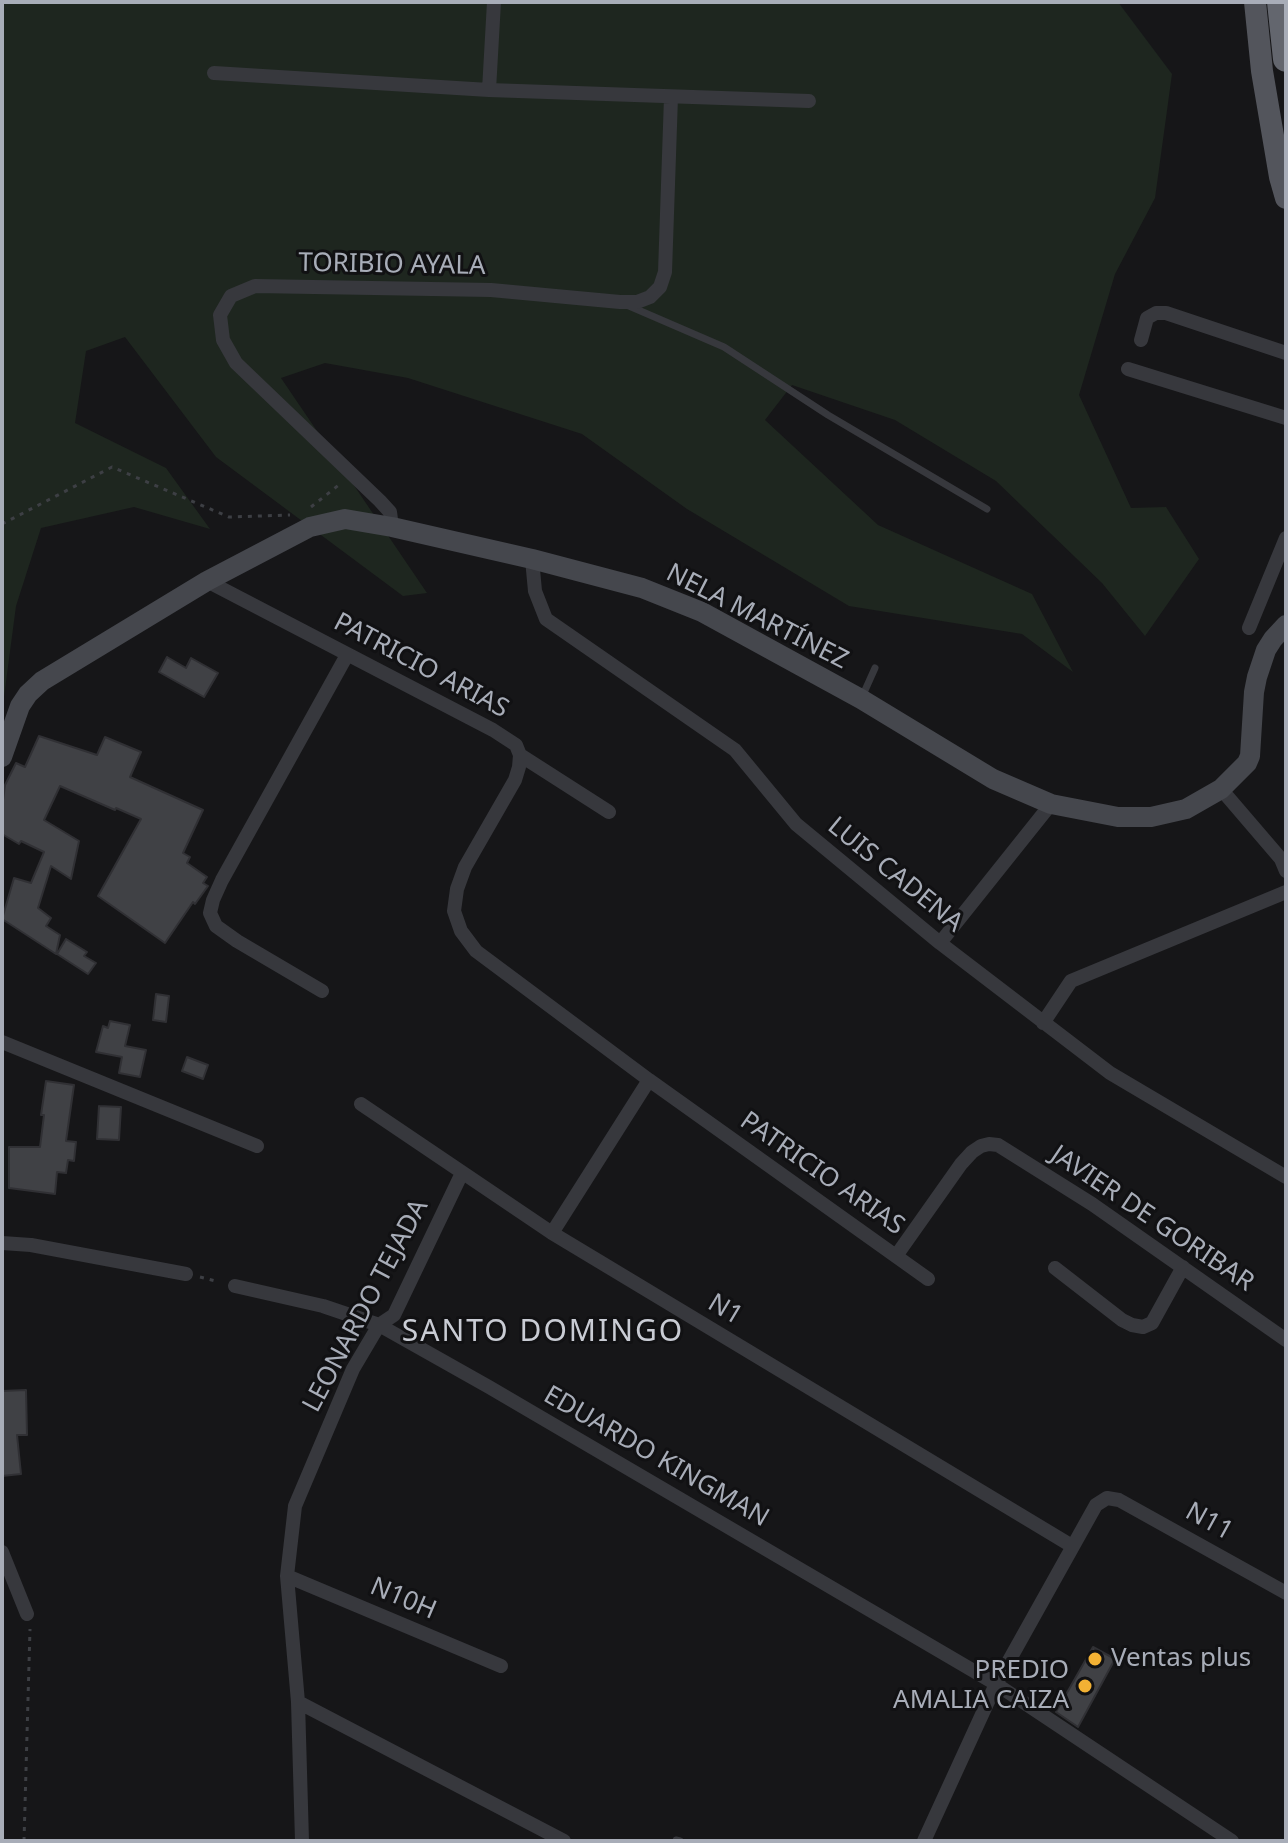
<!DOCTYPE html>
<html>
<head>
<meta charset="utf-8">
<style>
	body { margin:0 }
	#map { position:relative; width:1288px; height:1843px; overflow:hidden; background:#161618; font-family:"Noto Sans",sans-serif }
	canvas { display:block }
	.frame { position:absolute; inset:0; border:4px solid #a8adb8; pointer-events:none }
</style>
</head>
<body>
<div id="map">
<canvas width="1288" height="1843"></canvas>
<div class="frame"></div>
</div>
<script>
const context = document.querySelector('canvas').getContext('2d');
context.lineJoin = 'round';
function paint(path, color) { context.fillStyle = color; context.fill(path, 'evenodd'); }
const shape = rows => new Path2D(rows.map(r => 'M' + r).join(''));
function trace(path, color, width, dash) { context.strokeStyle = color; context.lineWidth = width; context.lineCap = dash ? 'butt' : 'round'; context.setLineDash(dash || []); context.stroke(path); }
function drawText(font, color, halo, rows, align = 'center') {
  context.font = font + ' "Noto Sans",sans-serif'; context.lineWidth = 6; context.setLineDash([]); context.textBaseline = 'middle'; context.strokeStyle = halo; context.fillStyle = color; for (const [text, x, y, turn = 0] of rows) {
    context.save(); context.translate(x, y); context.rotate((+turn || 0) * Math.PI / 180); context.textAlign = isNaN(turn) ? turn : align; if (halo) context.strokeText(text, 0, 0); context.fillText(text, 0, 0); context.restore();
  }
}
paint(shape([
	[2,2,1118,2,1172,74,1155,198,1115,274,1079,395,1131,508,1166,507,1199,559,1145,636,1102,583,996,481,895,420,792,385,765,420,878,525,1032,594,1073,672,1022,634,849,606,687,509,582,434,408,378,325,363,281,378,427,593,403,596,216,457,125,337,86,351,75,423,166,468,210,529,134,507,41,528,16,606,2,712]
]), '#1e261f');
const building = shape([
	[167,657,186,668,191,658,218,673,204,697,159,672,167,657],
	[39,736,97,755,105,737,141,752,130,777,203,810,183,853,190,857,187,863,207,877,203,883,208,886,195,904,193,902,165,943,98,896,141,819,116,808,115,810,60,786,44,820,79,841,71,879,51,866,38,908,51,918,46,926,60,935,56,954,2,919,14,878,31,883,44,852,21,841,19,844,2,834,2,807,5,785,16,763,25,767,39,736],
	[66,939,87,952,84,956,96,963,88,974,57,954,66,939],
	[156,994,169,996,166,1022,153,1020,156,994],
	[110,1021,130,1025,125,1046,146,1050,140,1077,119,1073,122,1057,96,1052,103,1026,108,1028,110,1021],
	[187,1057,208,1065,203,1079,182,1071,187,1057],
	[46,1081,74,1085,66,1141,76,1142,74,1161,68,1160,66,1173,57,1172,55,1194,9,1188,9,1147,40,1147,44,1115,41,1115,46,1081],
	[99,1106,121,1107,119,1140,97,1139,99,1106],
	[26,1390,27,1435,17,1435,21,1474,2,1476,2,1391,26,1390],
	[1093,1647,1115,1659,1078,1727,1056,1712,1093,1647]
]);
paint(building, '#404145');
trace(building, '#303034', 2);
trace(shape([
	[311,507,340,484],
	[2,524,112,467,229,517,290,515],
	[200,1277,219,1282],
	[24,1841,30,1629]
]), '#3d3f44', 3, [4, 6]);
trace(shape([
	[629,306,724,347,828,415,987,509],
	[862,697,875,668],
	[676,1840,680,1841]
]), '#37383d', 7);
trace(shape([
	[214,73,489,90,809,101],
	[489,90,494,2],
	[1141,340,1147,318,1156,313,1166,313,1286,353],
	[1128,369,1286,418],
	[392,527,390,512,380,501,236,363,223,340,220,315,231,296,255,286,491,290,620,302,637,302,650,297,660,287,665,272,671,97],
	[532,559,535,591,546,619,735,750,796,824,940,943,1110,1073,1286,1177],
	[207,581,493,730,516,745,520,755,519,767,515,780,465,867,457,889,454,911,461,931,476,951,649,1080,552,1233],
	[1249,628,1286,538],
	[520,755,609,812],
	[1221,789,1281,859,1286,871],
	[940,943,1051,804],
	[322,991,237,941,216,926,210,913,213,900,222,880,347,655],
	[1043,1023,1071,981,1286,892],
	[2,1042,257,1146],
	[649,1080,928,1279],
	[361,1104,552,1233,1072,1546],
	[2,1243,31,1245,186,1274],
	[896,1256,961,1164,972,1152,981,1146,989,1144,998,1145,1092,1204,1286,1340],
	[1055,1268,1122,1320,1132,1325,1143,1327,1152,1323,1183,1267],
	[235,1286,323,1306,379,1325,489,1387,996,1684,1232,1841],
	[2,1552,27,1614],
	[287,1576,501,1666],
	[298,1702,564,1841],
	[302,1841,298,1702,287,1576,295,1506,353,1369,379,1325,394,1315,462,1173],
	[924,1841,996,1684,1096,1505,1107,1498,1119,1500,1286,1593]
]), '#37383d', 14);
trace(shape([
	[2,757,20,706,28,694,42,681,207,581,310,527,345,519,392,527,532,559,642,588,702,612,861,699,993,779,1051,804,1118,817,1151,817,1186,809,1221,789,1247,763,1250,756,1254,692,1257,677,1266,650,1273,639,1286,625]
]), '#45474d', 20);
trace(shape([
	[1255,2,1262,71,1280,177,1286,198]
]), '#53555c', 22);
trace(shape([
	[1280,2,1286,59]
]), '#63666e', 26);
for (const [x, y, r, color] of [
	[1095,1659,8,"#f2b134"],
	[1085,1686,8,"#f2b134"]
]) { const dot = new Path2D(); dot.arc(x, y, r, 0, 2 * Math.PI); context.fillStyle = color; context.fill(dot); trace(dot, '#111113', 3); }
drawText('26px', '#a8adb8', '#111113', [
	["TORIBIO AYALA",392,265,1],
	["NELA MARTÍNEZ",757,617,27],
	["PATRICIO ARIAS",421,666,28],
	["LUIS CADENA",895,875,39],
	["PATRICIO ARIAS",822,1174,35],
	["JAVIER DE GORIBAR",1152,1219,34],
	["LEONARDO TEJADA",366,1306,-62],
	["N1",725,1310,31],
	["EDUARDO KINGMAN",656,1457,30],
	["N11",1209,1522,29],
	["N10H",403,1599,23]
]);
drawText('26px', '#a8adb8', '#111113', [
	["Ventas plus",1111,1659],
	["PREDIO",1069,1671,"right"],
	["AMALIA CAIZA",1069,1701,"right"]
], 'left');
context.letterSpacing = '2px';
drawText('30px', '#c9ccd4', '#111113', [
	["SANTO DOMINGO",543,1332]
]);
context.letterSpacing = '0px';
</script>
</body>
</html>
